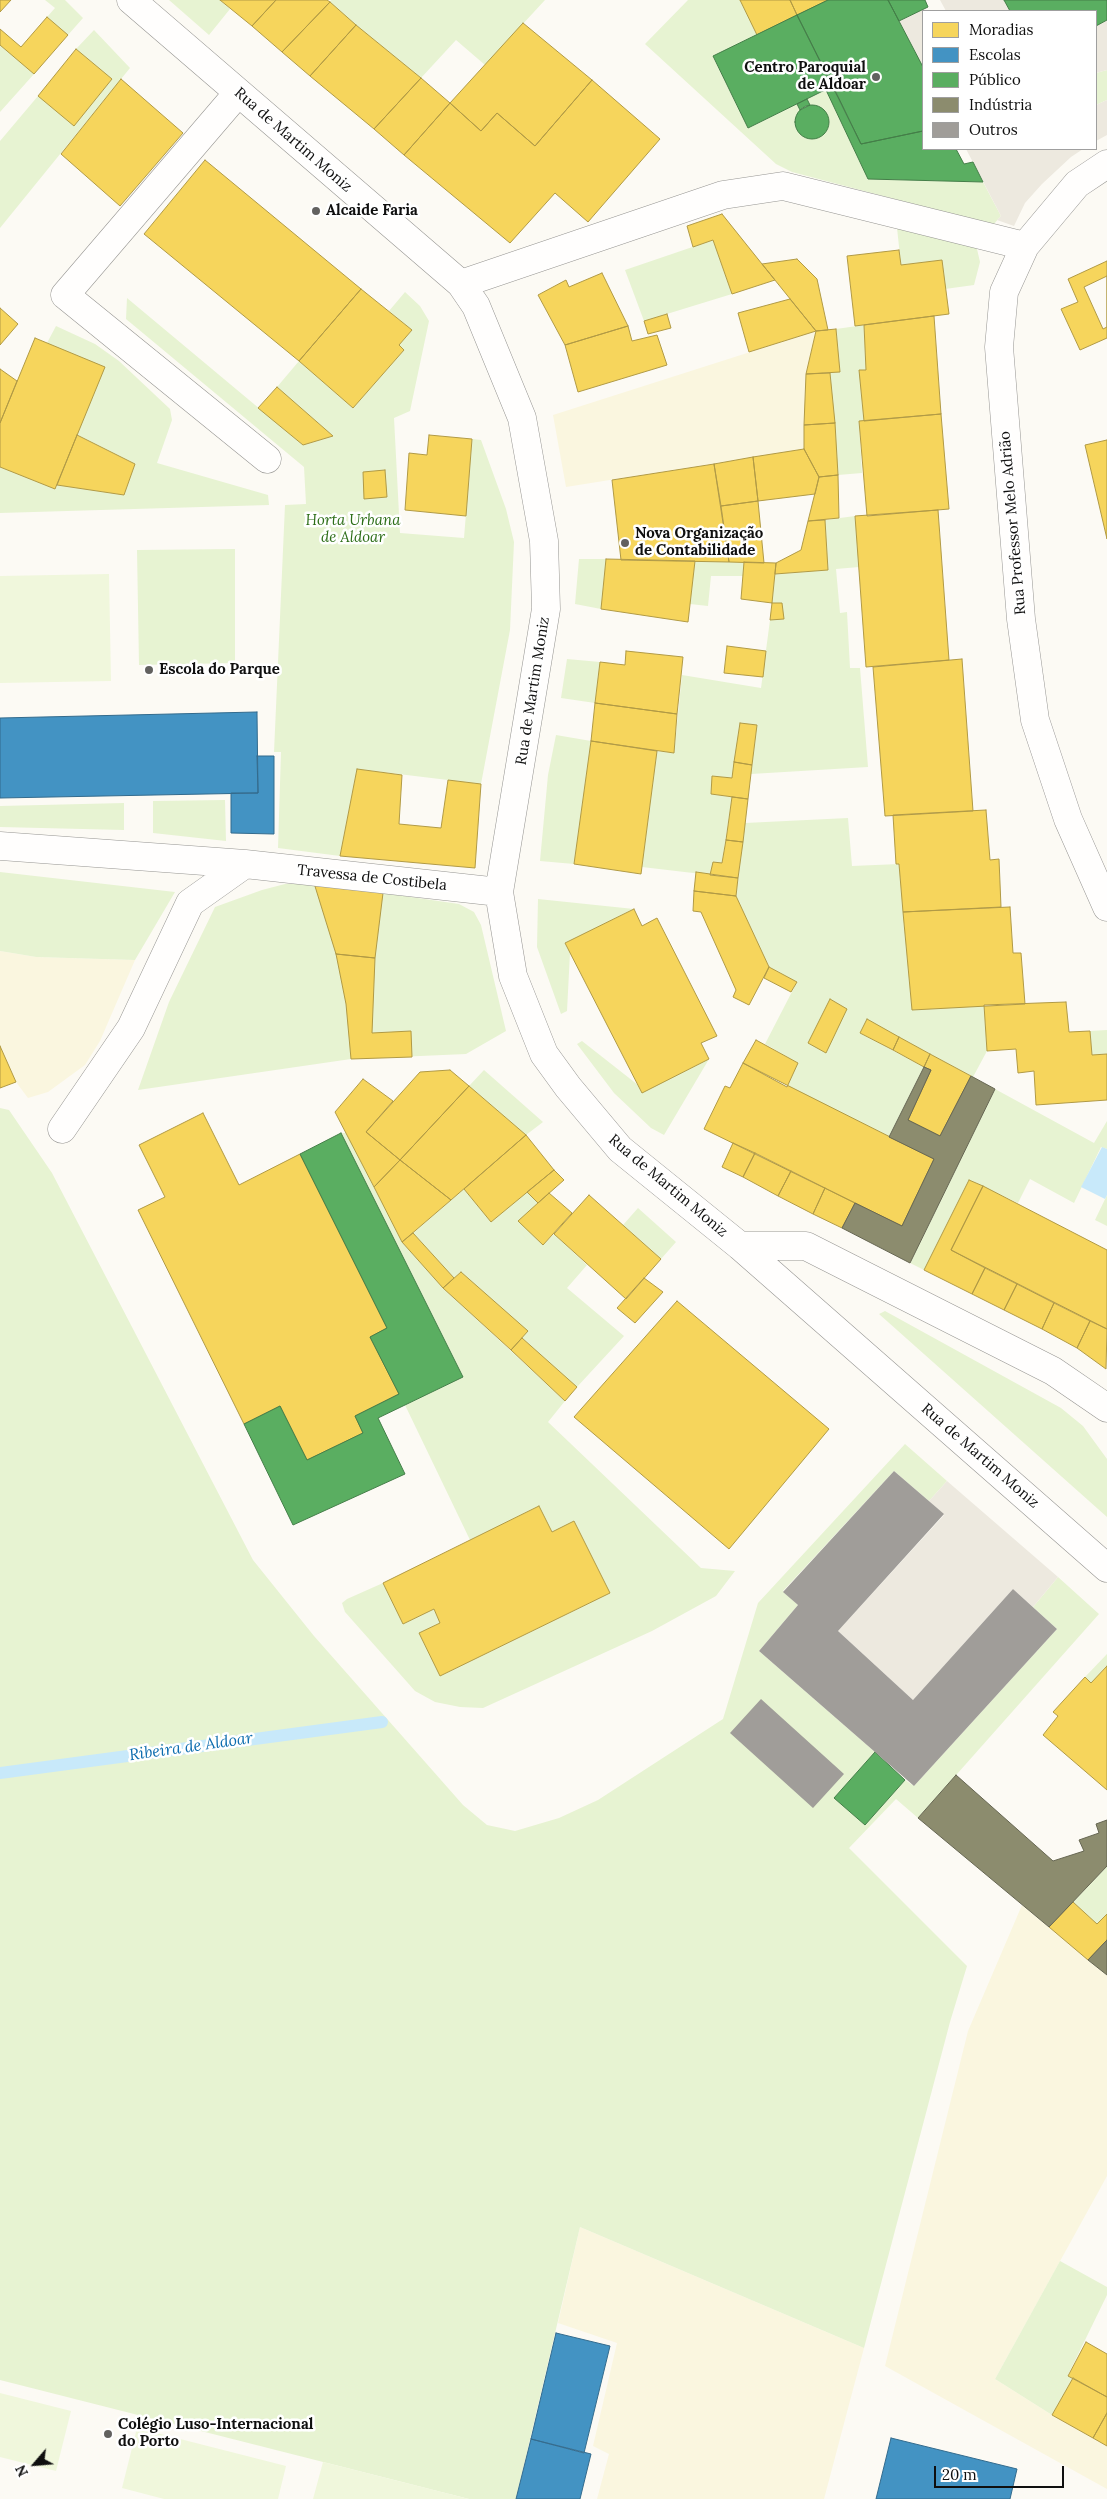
<!DOCTYPE html>
<html>
<head>
<meta charset="utf-8">
<style>
	body { margin:0 }
	#map { position:relative; width:1107px; height:2499px; overflow:hidden; background:#fcfaf4; font-family:Lora,serif }
	canvas { display:block }
	.legend { position:absolute; left:922px; top:10px; width:175px; height:140px; box-sizing:border-box; background:#fff; border:1px solid #9f9f9f; margin:0; padding:6px 9px; list-style:none; font-size:15px; color:#0f0f0f }
	.legend li { display:flex; align-items:center; gap:10px; height:25px }
	.legend b { width:25px; border:1px solid #9f9f9f }
	.north { position:absolute; left:10px; top:2439px; width:50px; height:50px; -webkit-text-stroke:4px #fff; paint-order:stroke; rotate:243deg; font-size:14px; font-weight:700; line-height:20px; text-align:center; color:#0f0f0f }
	.north::after { content:''; display:block; margin:auto; width:18px; height:22px; background:#0f0f0f; clip-path:polygon(50% 0,100% 100%,50% 72%,0 100%) }
	.scale { position:absolute; left:934px; top:2466px; width:130px; height:22px; box-sizing:border-box; border:2px solid #0f0f0f; border-top:0; padding-left:6px; font-size:15px; line-height:18px; white-space:nowrap; color:#0f0f0f; -webkit-text-stroke:4px #fff; paint-order:stroke }
</style>
</head>
<body>
<div id="map">
<canvas width="1107" height="2499"></canvas>
<ul class="legend">
<li><b style="height:14px;background:#f6d55c"></b>Moradias</li>
<li><b style="height:14px;background:#4393c3"></b>Escolas</li>
<li><b style="height:14px;background:#5aae61"></b>Público</li>
<li><b style="height:14px;background:#8c8c6e"></b>Indústria</li>
<li><b style="height:14px;background:#a09d99"></b>Outros</li>
</ul>
<div class="north">N</div>
<div class="scale">20 m</div>
</div>
<script>
const context = document.querySelector('canvas').getContext('2d');
context.lineJoin = 'round';
function paint(path, color) { context.fillStyle = color; context.fill(path, 'evenodd'); }
const shape = rows => new Path2D(rows.map(r => 'M' + r).join(''));
function trace(path, color, width, dash) { context.strokeStyle = color; context.lineWidth = width; context.lineCap = dash ? 'butt' : 'round'; context.setLineDash(dash || []); context.stroke(path); }
function drawText(font, color, halo, rows, align = 'center') {
  context.font = font + ' Lora,serif'; context.lineWidth = 5; context.setLineDash([]); context.textBaseline = 'middle'; context.strokeStyle = halo; context.fillStyle = color; for (const [text, x, y, turn = 0] of rows) {
    context.save(); context.translate(x, y); context.rotate((+turn || 0) * Math.PI / 180); context.textAlign = isNaN(turn) ? turn : align; if (halo) context.strokeText(text, 0, 0); context.fillText(text, 0, 0); context.restore();
  }
}
paint(shape([
	[816,331,806,374,804,449,566,487,553,415],
	[0,951,36,957,135,960,100,1041,85,1065,48,1092,28,1098,16,1082,0,1046],
	[1022,1905,1107,1975,1107,2176,995,2379,1052,2415,1107,2446,1107,2489,885,2366,968,2031],
	[580,2227,864,2348,824,2499,597,2499,609,2454,593,2446,617,2343,558,2323]
]), '#faf6df');
paint(shape([
	[45,0,65,0,83,18,68,35,47,17,55,8],
	[169,0,220,0,230,9,209,35],
	[331,0,545,0,485,65,456,40,421,78,356,25,330,2],
	[688,0,740,0,757,35,713,57,748,128,797,104,800,110,797,115,796,125,800,134,811,139,821,136,828,127,827,116,820,108,810,105,807,99,826,90,868,179,983,182,1001,216,993,225,792,172,776,164,645,44],
	[94,30,130,68,0,228,0,141,38,96,74,125,112,79,76,49],
	[0,45,34,74,0,112],
	[1107,70,1107,100,1096,105,1096,73],
	[897,228,972,244,977,249,980,262,974,285,945,289,942,260,901,265],
	[713,240,732,294,644,321,625,270],
	[405,292,420,306,429,321,410,411,394,418,400,533,464,538,472,439,481,440,506,509,514,542,510,630,481,784,357,769,340,856,278,848,281,752,274,752,285,505,306,504,304,467,126,319,127,298,303,445,333,436,277,387,299,361,353,408,404,350,399,345,412,330,389,311],
	[864,325,866,370,860,370,864,421,859,422,862,473,838,475,830,373,840,372,836,329],
	[56,326,95,344,119,361,170,409,172,420,157,463,268,495,269,505,0,513,0,467,55,489,57,485,124,495,135,464,77,435,47,343],
	[855,516,859,567,836,569,840,613,847,612,850,668,860,668,868,767,751,774,757,726,740,723,732,778,712,776,711,794,732,797,722,863,710,875,642,867,657,751,674,753,682,675,761,688,770,620,784,619,782,604,772,603,775,574,828,570,825,520],
	[235,549,235,663,139,665,137,550],
	[579,559,606,559,601,609,575,604],
	[695,561,744,562,743,576,711,576,708,606,690,604],
	[567,659,600,662,595,703,561,698],
	[556,735,591,741,574,864,540,861,548,775],
	[225,800,226,841,153,833,153,801],
	[124,803,124,830,0,827,0,806],
	[848,818,852,866,899,864,912,1010,984,1005,987,1051,973,1077,867,1020,860,1033,924,1067,889,1137,787,1087,798,1063,765,1044,797,982,769,967,736,896,745,823],
	[830,999,846,1009,826,1053,809,1043],
	[0,872,175,892,135,960,36,957,0,951],
	[314,883,459,904,474,912,481,925,506,1031,466,1054,351,1059,138,1090,169,1002,215,907,262,890,285,884],
	[538,899,634,909,565,943,570,953,567,1011,561,1014,537,947],
	[1107,1030,1107,1054,1092,1055,1090,1031],
	[582,1041,638,1085,642,1092,709,1059,664,1135,651,1128,614,1093,577,1044],
	[484,1070,543,1122,526,1135,469,1086],
	[995,1089,1094,1143,1107,1121,1107,1149,1101,1147,1074,1203,1030,1179,1018,1203,969,1180,924,1270,910,1263],
	[0,1108,9,1110,52,1173,253,1560,314,1636,463,1805,487,1825,515,1831,559,1818,598,1800,723,1719,758,1603,905,1444,947,1481,929,1501,894,1471,783,1591,798,1605,759,1651,875,1752,834,1798,865,1825,905,1780,914,1786,1057,1629,1033,1607,1058,1577,1099,1614,918,1818,896,1799,849,1848,967,1966,950,2022,864,2348,580,2227,516,2499,469,2499,0,2380],
	[341,1133,346,1133,402,1242,443,1288,565,1401,548,1422,701,1568,735,1571,716,1596,652,1631,483,1708,460,1707,435,1702,415,1691,345,1612,342,1603,347,1599,383,1583,403,1624,434,1609,440,1623,419,1633,440,1676,610,1593,574,1521,552,1532,539,1506,470,1540,405,1405,463,1377],
	[464,1189,491,1222,527,1192,538,1203,519,1221,543,1245,554,1234,587,1265,567,1288,624,1336,577,1387,522,1338,527,1331,461,1272,454,1278,413,1233],
	[1107,1195,1107,1226,1095,1220],
	[638,1208,676,1242,661,1259,623,1225],
	[885,1311,1061,1408,1083,1426,1107,1459,1107,1517,879,1314],
	[1107,1654,1107,1666,1091,1683,1085,1677],
	[1107,1866,1107,1914,1097,1924,1073,1902],
	[1060,2261,1107,2287,1107,2295,1068,2375,1073,2378,1052,2415,995,2379]
]), '#e7f3d2');
paint(shape([
	[109,574,111,681,0,683,0,576],
	[0,2393,71,2411,56,2471,0,2457],
	[137,2428,286,2466,278,2499,164,2499,122,2488],
	[323,2462,469,2499,313,2499]
]), '#f0f7dc');
paint(shape([
	[940,0,1004,0,1010,11,946,11],
	[923,10,923,67,899,21],
	[1107,20,1107,70,1096,73,1096,26],
	[1107,100,1107,135,1096,141,1096,105],
	[966,149,1083,149,1071,157,1042,184,1025,203,1014,226,997,220,1001,216],
	[947,1481,1058,1577,1033,1607,1013,1589,913,1700,838,1631,944,1515,929,1501]
]), '#ede9df');
paint(shape([
	[1102,1147,1107,1149,1107,1195,1105,1199,1081,1187]
]), '#c8e9fa');
const homes = shape([
	[0,0,11,0,0,12,0,0],
	[220,0,276,0,252,26,220,0],
	[276,0,327,0,330,2,282,52,252,26,276,0],
	[740,0,790,0,797,15,757,35,740,0],
	[790,0,828,0,797,15,790,0],
	[330,2,356,25,310,76,282,52,330,2],
	[47,17,68,35,34,74,0,45,0,29,21,47,47,17],
	[523,23,592,80,535,146,497,113,481,131,450,103,523,23],
	[356,25,421,78,374,129,310,76,356,25],
	[76,49,112,79,74,126,38,96,76,49],
	[421,78,450,103,404,155,374,129,421,78],
	[121,79,183,133,120,206,61,154,121,79],
	[592,80,660,139,588,222,555,193,510,243,404,155,450,103,481,131,497,113,535,146,592,80],
	[205,160,361,289,299,361,144,234,205,160],
	[722,214,762,264,775,280,732,294,713,240,693,247,687,226,722,214],
	[899,250,901,265,942,260,949,314,855,326,847,256,899,250],
	[797,259,817,279,828,330,816,331,762,264,797,259],
	[1107,261,1107,338,1080,350,1061,309,1078,302,1068,279,1107,261],
	[602,273,628,326,565,345,538,295,566,280,569,287,602,273],
	[1107,276,1107,327,1103,329,1084,287,1107,276],
	[361,289,412,330,399,345,404,350,353,408,299,361,361,289],
	[790,299,816,331,749,352,738,313,790,299],
	[0,308,18,324,0,345,0,308],
	[667,314,671,328,648,334,644,321,667,314],
	[934,316,941,414,864,421,859,370,866,370,864,325,934,316],
	[628,326,632,341,657,335,667,365,578,392,565,345,628,326],
	[836,329,840,372,806,374,816,331,836,329],
	[35,338,105,367,55,489,0,467,0,423,35,338],
	[0,369,17,381,0,423,0,369],
	[830,373,835,423,804,425,806,374,830,373],
	[277,387,333,436,303,445,258,408,277,387],
	[941,414,949,509,867,516,859,421,941,414],
	[835,423,838,475,819,477,804,449,804,425,835,423],
	[77,435,135,464,124,495,57,485,77,435],
	[429,435,472,439,466,516,405,510,409,453,427,455,429,435],
	[1107,440,1107,539,1085,445,1107,440],
	[804,449,819,477,815,494,758,501,753,457,804,449],
	[753,457,758,501,721,506,714,464,753,457],
	[714,464,729,562,621,560,612,480,714,464],
	[385,470,387,497,364,499,363,472,385,470],
	[838,475,839,518,808,521,819,477,838,475],
	[758,501,764,563,729,562,721,506,758,501],
	[938,510,949,660,866,667,855,516,938,510],
	[825,520,828,570,775,574,776,563,801,550,808,521,825,520],
	[606,559,695,561,688,622,601,609,606,559],
	[744,562,776,563,772,603,741,599,744,562],
	[772,603,782,603,784,619,770,620,772,603],
	[727,646,766,651,763,677,724,673,727,646],
	[626,651,683,657,677,714,595,703,600,662,625,665,626,651],
	[962,659,973,811,885,816,873,667,962,659],
	[595,703,677,714,674,753,591,741,595,703],
	[740,723,757,725,752,765,734,762,740,723],
	[591,741,657,751,641,874,574,864,591,741],
	[734,762,752,765,748,799,711,794,712,776,732,778,734,762],
	[357,769,402,775,399,824,441,828,448,780,481,784,475,868,340,856,357,769],
	[732,797,748,799,743,842,726,840,732,797],
	[986,810,990,860,999,859,1001,907,903,912,899,864,896,864,893,815,986,810],
	[726,840,743,842,738,878,710,875,713,862,722,863,726,840],
	[696,872,738,878,736,896,694,891,696,872],
	[314,883,383,893,375,958,336,954,314,883],
	[694,891,736,896,769,967,749,1005,733,997,736,990,701,912,693,911,694,891],
	[1010,907,1013,953,1021,953,1025,1004,912,1010,903,912,1010,907],
	[634,909,642,926,657,918,717,1036,701,1043,709,1059,642,1093,565,943,634,909],
	[336,954,375,958,372,1033,411,1031,412,1057,351,1059,346,1004,336,954],
	[769,967,797,982,791,992,764,978,769,967],
	[830,999,847,1009,826,1053,808,1043,830,999],
	[1066,1002,1069,1032,1090,1031,1092,1055,1107,1054,1107,1100,1036,1105,1034,1071,1018,1073,1016,1049,987,1051,984,1005,1066,1002],
	[867,1019,899,1037,893,1050,860,1033,867,1019],
	[899,1037,930,1054,924,1067,893,1050,899,1037],
	[756,1040,798,1063,787,1087,743,1063,756,1040],
	[0,1046,16,1082,0,1088,0,1046],
	[930,1054,971,1076,940,1136,908,1120,931,1070,924,1067,930,1054],
	[743,1063,934,1159,902,1226,704,1129,725,1086,730,1088,743,1063],
	[450,1070,469,1086,400,1160,366,1132,420,1072,450,1070],
	[363,1079,393,1101,366,1132,400,1160,374,1187,335,1112,363,1079],
	[469,1086,526,1135,451,1200,400,1160,469,1086],
	[203,1113,239,1185,300,1154,387,1328,370,1337,399,1394,355,1416,363,1433,307,1460,280,1406,244,1424,138,1210,165,1197,139,1145,203,1113],
	[526,1135,554,1170,491,1222,464,1189,526,1135],
	[733,1143,755,1153,743,1177,722,1167,733,1143],
	[755,1153,791,1171,778,1196,743,1177,755,1153],
	[400,1160,451,1200,402,1242,374,1187,400,1160],
	[554,1170,564,1180,538,1203,527,1192,554,1170],
	[791,1171,825,1188,813,1214,778,1196,791,1171],
	[969,1180,983,1186,951,1250,985,1268,972,1294,924,1270,969,1180],
	[983,1186,1107,1250,1107,1329,951,1250,983,1186],
	[825,1188,855,1203,842,1228,813,1214,825,1188],
	[549,1193,572,1213,543,1245,518,1221,549,1193],
	[589,1195,661,1259,626,1299,554,1234,589,1195],
	[413,1233,454,1278,443,1288,402,1242,413,1233],
	[985,1268,1017,1284,1004,1310,972,1294,985,1268],
	[461,1272,528,1331,511,1350,443,1288,461,1272],
	[644,1278,663,1292,635,1323,617,1308,644,1278],
	[1017,1284,1054,1303,1042,1329,1004,1310,1017,1284],
	[677,1301,829,1429,729,1549,574,1417,677,1301],
	[1054,1303,1090,1321,1077,1348,1042,1329,1054,1303],
	[1090,1321,1107,1329,1106,1369,1077,1348,1090,1321],
	[522,1338,577,1387,565,1401,511,1350,522,1338],
	[539,1506,552,1532,574,1521,610,1593,440,1676,419,1633,440,1623,434,1609,403,1624,383,1583,539,1506],
	[1107,1666,1107,1790,1043,1735,1058,1716,1053,1712,1085,1677,1091,1683,1107,1666],
	[1073,1902,1097,1924,1107,1914,1107,1940,1088,1960,1049,1927,1073,1902],
	[1086,2342,1107,2354,1107,2397,1068,2376,1086,2342],
	[1073,2378,1107,2397,1107,2413,1093,2438,1052,2415,1073,2378],
	[1107,2413,1107,2446,1093,2438,1107,2413]
]);
paint(homes, '#f6d55c');
trace(homes, '#b19a45', 1);
const schools = shape([
	[257,712,258,793,0,798,0,718,257,712],
	[257,756,274,756,274,834,231,833,231,793,258,793,257,756],
	[556,2333,610,2346,584,2453,531,2439,556,2333],
	[891,2438,1017,2469,1010,2499,876,2499,891,2438],
	[531,2439,591,2454,580,2499,516,2499,531,2439]
]);
paint(schools, '#4393c3');
trace(schools, '#336b8d', 1);
const public = shape([
	[828,0,888,0,923,67,923,131,861,144,797,15,828,0],
	[888,0,925,0,928,7,899,21,888,0],
	[1004,0,1107,0,1107,20,1096,26,1096,11,1010,11,1004,0],
	[797,15,833,86,748,128,713,56,797,15],
	[833,86,861,144,923,131,923,149,956,149,964,164,973,162,983,182,868,179,826,90,833,86],
	[807,99,810,105,800,110,797,104,807,99],
	'795 122a17 17 0 1 1 34 0a17 17 0 1 1-34 0Z',
	[341,1133,463,1377,378,1418,405,1474,293,1525,244,1424,280,1406,307,1460,363,1433,355,1416,399,1394,370,1337,387,1328,300,1154,341,1133],
	[875,1752,905,1780,865,1825,834,1798,875,1752]
]);
paint(public, '#5aae61');
trace(public, '#447e48', 1);
const industry = shape([
	[924,1067,931,1070,908,1120,940,1136,971,1076,995,1089,910,1263,842,1228,855,1203,902,1226,934,1159,889,1137,924,1067],
	[956,1775,1053,1861,1084,1851,1079,1840,1099,1833,1096,1824,1107,1820,1107,1866,1049,1927,918,1818,956,1775],
	[1107,1940,1107,1975,1088,1960,1107,1940]
]);
paint(industry, '#8c8c6e');
trace(industry, '#666652', 1);
trace(shape([
	[0,1773,382,1722]
]), '#c8e9fa', 12);
paint(shape([
	[894,1471,944,1514,838,1631,913,1700,1013,1589,1057,1629,914,1786,759,1651,798,1605,783,1592],
	[761,1699,844,1774,813,1808,730,1733]
]), '#a09d99');
const minor = shape([
	[131,0,461,284,476,306,522,418,544,541,546,609,499,892,513,976,544,1054,568,1087,620,1149,740,1246,1107,1568],
	[238,93,65,295,267,459],
	[1107,164,1077,184,1025,246,1004,292,999,347,1021,619,1035,720,1068,819,1107,907],
	[461,284,723,195,783,186,1025,246],
	[0,846,245,864],
	[62,1129,131,1028,190,903,245,864,499,892],
	[740,1246,806,1246,1053,1371,1107,1408]
]);
trace(minor, '#969592', 29);
trace(minor, '#fffefd', 28);
for (const [x, y, r, color] of [
	[876,77,5,"#62615f"],
	[316,211,5,"#62615f"],
	[625,543,5,"#62615f"],
	[149,670,5,"#62615f"],
	[108,2434,5,"#62615f"]
]) { const dot = new Path2D(); dot.arc(x, y, r, 0, 2 * Math.PI); context.fillStyle = color; context.fill(dot); trace(dot, '#fff', 2); }
drawText('bold 15px', '#0f0f0f', '#fff', [
	["Centro Paroquial",866,68,"right"],
	["de Aldoar",866,85,"right"],
	["Alcaide Faria",326,211],
	["Nova Organização",635,534],
	["de Contabilidade",635,551],
	["Escola do Parque",159,670],
	["Colégio Luso-Internacional",118,2425],
	["do Porto",118,2442]
], 'left');
drawText('15px', '#0f0f0f', '#fff', [
	["Rua de Martim Moniz",293,140,41],
	["Rua Professor Melo Adrião",1013,523,-95],
	["Rua de Martim Moniz",533,691,-81],
	["Travessa de Costibela",372,878,6],
	["Rua de Martim Moniz",668,1186,40],
	["Rua de Martim Moniz",980,1456,41]
]);
drawText('italic 15px', '#2d6e18', '#fff', [
	["Horta Urbana",353,521],
	["de Aldoar",353,538]
]);
drawText('italic 16px', '#0c6cae', '#fff', [
	["Ribeira de Aldoar",191,1747,-8]
]);
</script>
</body>
</html>
